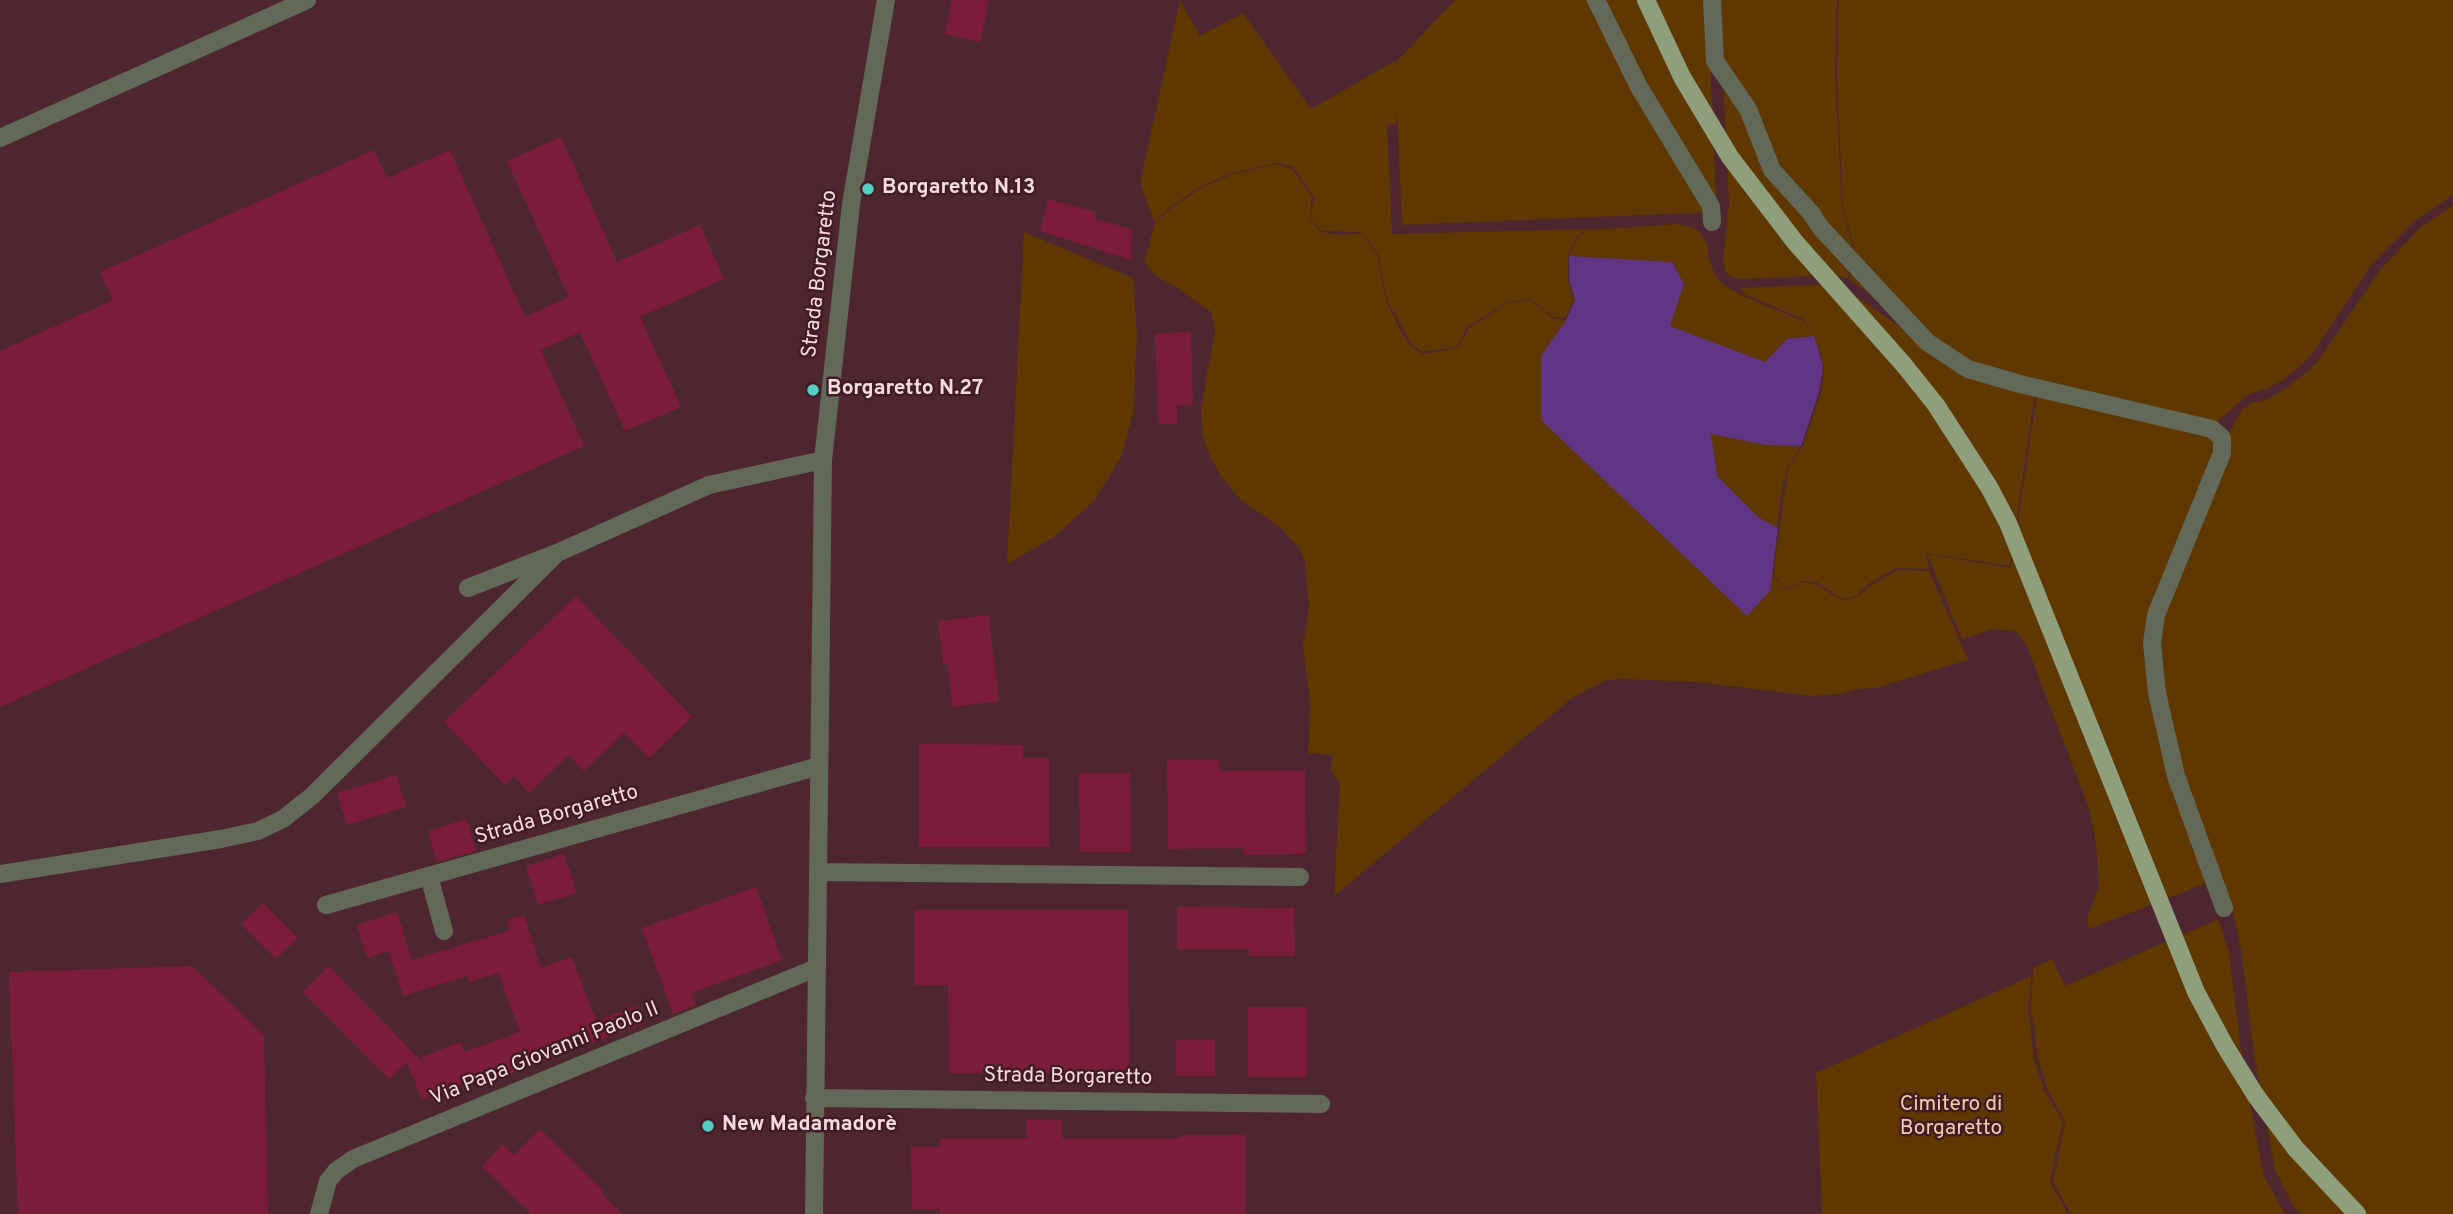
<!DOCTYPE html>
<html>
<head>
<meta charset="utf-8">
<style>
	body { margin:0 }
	canvas { display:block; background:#4d262f }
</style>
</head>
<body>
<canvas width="2453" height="1214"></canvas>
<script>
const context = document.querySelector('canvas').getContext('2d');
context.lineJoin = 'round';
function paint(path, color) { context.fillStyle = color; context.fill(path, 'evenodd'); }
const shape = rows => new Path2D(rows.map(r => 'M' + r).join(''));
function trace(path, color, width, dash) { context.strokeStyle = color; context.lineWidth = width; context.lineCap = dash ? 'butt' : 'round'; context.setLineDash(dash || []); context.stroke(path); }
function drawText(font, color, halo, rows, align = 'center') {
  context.font = font + ' Overpass,sans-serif'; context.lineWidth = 5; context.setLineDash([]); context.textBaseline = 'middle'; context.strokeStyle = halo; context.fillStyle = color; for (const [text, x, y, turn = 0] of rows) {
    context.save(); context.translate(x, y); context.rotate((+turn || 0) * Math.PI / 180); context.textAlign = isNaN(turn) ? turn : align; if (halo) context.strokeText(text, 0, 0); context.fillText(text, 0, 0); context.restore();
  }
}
paint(shape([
	[1180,0,1200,36,1243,13,1311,109,1395,61,1396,71,1396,62,1455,0,1707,0,1717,212,1402,225,1397,110,1396,124,1387,125,1392,234,1589,229,1576,237,1568,255,1568,280,1574,300,1565,318,1553,317,1531,299,1508,302,1467,327,1457,347,1423,352,1412,345,1388,302,1378,254,1362,232,1322,231,1310,218,1314,197,1293,167,1278,163,1230,174,1200,187,1169,208,1154,222,1140,183],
	[1719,0,1837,0,1835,74,1842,208,1852,244,1848,279,1834,275,1741,279,1729,276,1725,271,1723,261,1729,202],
	[1839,0,2453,0,2453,195,2414,221,2372,264,2312,354,2303,363,2283,380,2264,390,2247,395,2215,424,1970,364,1850,280,1853,244,1843,208,1837,74],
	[1278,164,1292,169,1312,197,1309,218,1321,232,1342,235,1362,233,1377,255,1387,303,1398,326,1410,346,1423,354,1458,348,1469,328,1508,303,1531,300,1552,318,1566,320,1575,300,1569,279,1569,256,1577,238,1589,230,1678,224,1697,229,1708,245,1708,257,1715,275,1725,286,1743,296,1803,321,1814,335,1803,319,1744,294,1740,288,1832,284,1844,288,1945,358,2035,392,2010,566,1925,553,1930,569,1897,568,1870,583,1857,595,1844,600,1816,582,1804,581,1786,588,1774,576,1775,559,1788,469,1803,446,1821,393,1824,366,1816,340,1823,366,1819,392,1801,446,1787,469,1781,494,1773,559,1773,577,1786,589,1804,582,1815,584,1844,601,1858,596,1871,585,1897,570,1929,571,1968,660,1876,688,1857,689,1840,694,1812,696,1697,682,1625,679,1607,680,1572,698,1334,896,1340,783,1331,771,1332,755,1308,753,1310,704,1303,646,1309,607,1305,561,1299,548,1280,527,1241,500,1220,475,1210,456,1202,434,1201,407,1215,331,1211,312,1179,289,1156,276,1144,262,1155,223,1170,209,1201,188,1231,175],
	[2453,205,2453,1214,2301,1214,2293,1206,2275,1170,2254,1055,2241,950,2232,907,2182,775,2163,693,2158,643,2161,617,2228,435,2242,410,2251,403,2268,399,2288,387,2310,369,2319,360,2380,270,2420,228],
	[1024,232,1133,278,1137,335,1133,414,1121,457,1094,501,1054,537,1007,564],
	[2037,394,2210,435,2216,440,2215,452,2146,643,2207,883,2089,929,2087,918,2099,887,2096,843,2089,808,2026,644,2017,632,1994,629,1962,639,1927,554,2011,568],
	[2218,919,2229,952,2242,1057,2263,1174,2285,1214,2071,1214,2053,1182,2065,1121,2047,1089,2038,1057,2031,1008,2033,968,2052,959,2065,986],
	[2031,976,2028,1008,2034,1059,2044,1090,2063,1121,2050,1182,2068,1214,1822,1214,1816,1073]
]), '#5e3701');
paint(shape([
	[1569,256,1672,262,1684,284,1670,326,1765,362,1787,339,1814,336,1823,366,1819,392,1801,446,1766,445,1711,434,1717,476,1758,517,1778,528,1770,591,1747,616,1541,420,1541,356,1566,320,1575,300,1569,279]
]), '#5f3584');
paint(shape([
	[952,0,989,0,980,42,945,34],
	[561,137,617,262,700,225,724,279,640,317,681,407,625,431,580,332,541,350,584,446,0,707,0,351,113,300,100,272,374,150,387,178,450,150,525,317,569,297,507,161],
	[1048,199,1096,212,1095,219,1132,229,1131,260,1040,231],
	[1191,331,1193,404,1177,406,1177,424,1158,424,1155,334],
	[576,596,692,717,649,758,624,733,584,771,569,755,529,793,514,776,505,785,444,722],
	[988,615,999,701,953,707,947,664,943,664,938,621],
	[919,744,1023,745,1023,758,1049,758,1049,847,919,847],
	[1167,760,1219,760,1219,771,1305,770,1306,854,1244,855,1243,848,1168,849],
	[1079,773,1130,773,1131,852,1080,852],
	[396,775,406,807,347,825,337,793],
	[466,819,476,851,437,862,428,831],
	[564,854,577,893,538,905,526,866],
	[756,887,782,960,691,993,696,1005,673,1014,642,928],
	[263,903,298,938,276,959,241,924],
	[1177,907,1294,908,1295,956,1249,956,1249,949,1177,949],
	[914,910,1128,910,1129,1073,949,1073,948,985,914,985],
	[397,912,412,960,510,930,507,920,524,915,541,968,572,957,596,1021,636,1006,643,1024,494,1080,491,1072,422,1100,407,1062,389,1079,303,992,329,966,423,1063,422,1057,460,1042,464,1052,520,1032,498,973,469,982,467,976,403,996,389,951,367,958,357,925],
	[192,966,264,1035,268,1214,18,1214,9,972],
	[1248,1007,1307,1007,1307,1077,1248,1077],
	[1176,1040,1215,1040,1215,1076,1176,1076],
	[1026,1120,1062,1120,1062,1138,1181,1138,1181,1135,1245,1135,1245,1214,940,1214,940,1209,912,1209,911,1147,940,1147,940,1138,1027,1138],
	[540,1129,604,1191,602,1194,622,1214,531,1214,482,1166,503,1144,514,1155]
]), '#7b1c3b');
trace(shape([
	[1596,0,1639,87,1711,206,1712,222],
	[1712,0,1715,61,1748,109,1772,170,1811,213,1821,228,1927,342,1968,369,2020,384,2212,429,2222,438,2222,453,2156,615,2152,643,2157,693,2176,776,2224,908],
	[0,138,307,0],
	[468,588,557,553,709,485,823,460],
	[818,872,1300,877],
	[0,874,221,839,258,831,283,819,312,796,557,553],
	[429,876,444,931],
	[326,905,819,766],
	[814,1098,1321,1104],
	[319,1214,328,1181,336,1171,353,1159,816,968],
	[814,1214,823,460,851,204,886,0]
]), '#626959', 18);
trace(shape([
	[1646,0,1682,77,1730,157,1795,242,1904,365,1936,405,1989,487,2008,523,2196,992,2225,1046,2256,1096,2296,1149,2357,1214]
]), '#8f9e7b', 18);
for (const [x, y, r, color] of [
	[868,189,7,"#57cec2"],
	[813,390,7,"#57cec2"],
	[708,1126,7,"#57cec2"]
]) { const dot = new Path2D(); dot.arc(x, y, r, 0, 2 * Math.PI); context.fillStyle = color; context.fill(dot); trace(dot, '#421c25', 2.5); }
drawText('bold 21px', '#f6dbe0', '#421c25', [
	["Borgaretto N.13",882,189],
	["Borgaretto N.27",827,390],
	["New Madamadorè",722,1126]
], 'left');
drawText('21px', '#f6dbe0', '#421c25', [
	["Strada Borgaretto",821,274,-83],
	["Strada Borgaretto",557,816,-16],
	["Via Papa Giovanni Paolo II",545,1055,-22],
	["Strada Borgaretto",1068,1078,1]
]);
drawText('21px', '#f3cea9', '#421c25', [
	["Cimitero di",1951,1106],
	["Borgaretto",1951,1130]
]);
</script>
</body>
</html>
